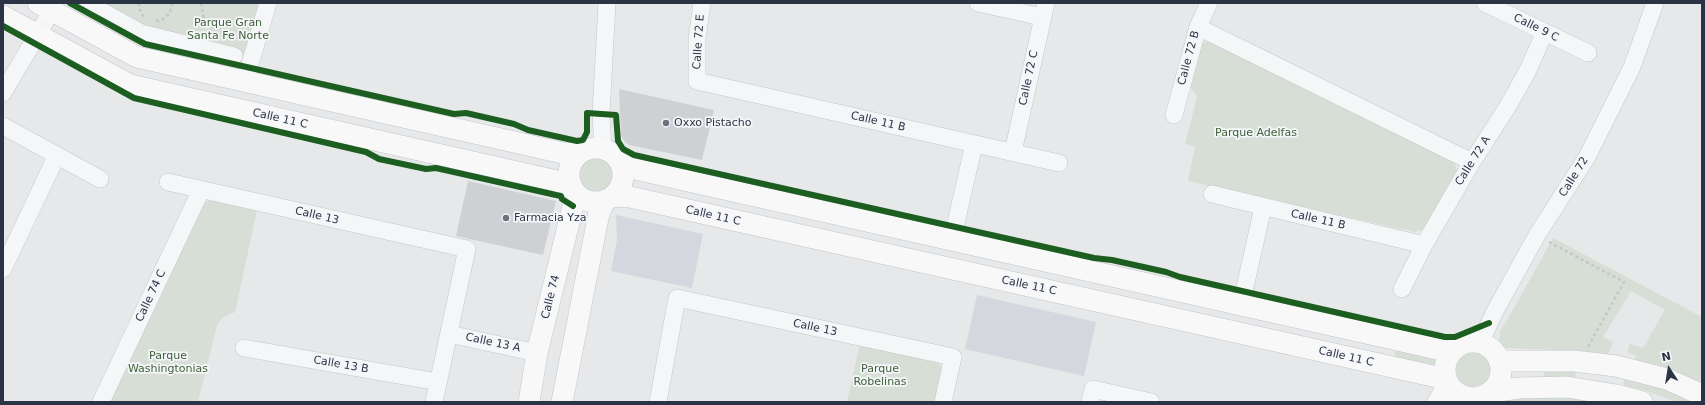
<!DOCTYPE html>
<html>
<head>
<meta charset="utf-8">
<style>
	body { margin:0 }
	#map { position:relative; width:1705px; height:405px; overflow:hidden; background:#e6e8ea; font-family:"DejaVu Sans",sans-serif }
	canvas { display:block }
	.frame { position:absolute; inset:0; border:4px solid #2b3445; pointer-events:none }
	.north { position:absolute; left:1649px; top:349px; width:40px; height:40px; -webkit-text-stroke:3px #f4f6f9; paint-order:stroke; rotate:348deg; font-size:11px; font-weight:700; line-height:16px; text-align:center; color:#2b3445 }
	.north::after { content:''; display:block; margin:auto; width:14px; height:18px; background:#2b3445; clip-path:polygon(50% 0,100% 100%,50% 72%,0 100%) }
</style>
</head>
<body>
<div id="map">
<canvas width="1705" height="405"></canvas>
<div class="frame"></div>
<div class="north">N</div>
</div>
<script>
const context = document.querySelector('canvas').getContext('2d');
context.lineJoin = 'round';
function paint(path, color) { context.fillStyle = color; context.fill(path, 'evenodd'); }
const shape = rows => new Path2D(rows.map(r => 'M' + r).join(''));
function trace(path, color, width, dash) { context.strokeStyle = color; context.lineWidth = width; context.lineCap = dash ? 'butt' : 'round'; context.setLineDash(dash || []); context.stroke(path); }
function drawText(font, color, halo, rows, align = 'center') {
  context.font = font + ' "DejaVu Sans",sans-serif'; context.lineWidth = 3.5; context.setLineDash([]); context.textBaseline = 'middle'; context.strokeStyle = halo; context.fillStyle = color; for (const [text, x, y, turn = 0] of rows) {
    context.save(); context.translate(x, y); context.rotate((+turn || 0) * Math.PI / 180); context.textAlign = isNaN(turn) ? turn : align; if (halo) context.strokeText(text, 0, 0); context.fillText(text, 0, 0); context.restore();
  }
}
paint(shape([
	[616,215,703,234,692,288,611,271,617,240],
	[977,295,1096,322,1084,376,965,349]
]), '#d4d7dd');
paint(shape([
	[84,3,266,3,245,60,147,38],
	[1208,41,1454,161,1457,170,1423,229,1415,232,1188,181,1195,146,1185,144,1197,97,1189,85,1198,45],
	'579 175a17 17 0 1 1 34 0a17 17 0 1 1-34 0Z',
	[211,200,257,210,235,312,222,318,217,325,198,402,108,402,203,203],
	[1553,238,1702,317,1702,384,1671,371,1634,360,1636,356,1627,352,1630,344,1643,348,1665,310,1631,291,1603,337,1613,342,1608,354,1580,351,1506,348,1502,346,1499,342,1500,331,1509,317],
	[860,344,937,361,942,369,935,402,847,402],
	[1396,350,1439,359,1437,366,1395,357],
	'1456 370a17 17 0 1 1 34 0a17 17 0 1 1-34 0Z',
	[1544,368,1576,370,1575,379,1544,377],
	[1625,378,1655,385,1694,402,1677,402,1653,393,1625,386,1623,383],
	[1570,397,1609,402,1493,402,1507,398]
]), '#d6ded6');
paint(shape([
	[619,89,714,110,702,160,629,145,624,141,621,135],
	[468,181,556,201,543,255,456,236]
]), '#ced0d3');
const minor = shape([
	[87,3,141,33,234,56],
	[702,3,697,39,697,81,1059,163],
	[978,3,1042,17],
	[1485,3,1588,53],
	[1198,27,1472,162],
	[245,81,268,3],
	[3,93,52,10],
	[1174,115,1198,27,1209,3],
	[3,126,100,179],
	[603,149,601,114,607,3],
	[1013,152,1046,3],
	[168,182,467,249,434,402],
	[1212,194,1424,245],
	[952,240,974,144],
	[3,269,57,155],
	[1402,289,1424,245,1472,162,1508,106,1527,72,1545,32],
	[1241,305,1263,207],
	[449,334,537,353],
	[1480,343,1495,311,1537,235,1587,157,1632,67,1655,3],
	[244,348,438,382],
	[101,402,201,190],
	[658,402,677,298,953,357,943,402],
	[1090,402,1093,389,1151,402]
]);
const major = shape([
	[38,3,137,57,563,153,578,154],
	[3,16,130,85,557,181,571,187],
	'569 175a27 27 0 1 1 54 0a27 27 0 1 1-54 0Z',
	[620,162,635,169,1451,352],
	[613,196,630,197,1446,379],
	'1445 370a28 28 0 1 1 56 0a28 28 0 1 1-56 0Z',
	[1499,361,1574,361,1616,366,1667,379,1702,395],
	[1491,392,1518,388,1567,387,1616,395,1642,402],
	[529,402,537,353,573,206,574,192],
	[562,402,599,213,605,200],
	[1438,402,1448,385]
]);
trace(minor, '#c4c6c8', 18);
trace(major, '#c2c5c8', 22);
trace(shape([
	[139,3,139,8,144,17],
	[201,3,204,20],
	[156,21,162,20,170,13,172,3],
	[1549,242,1624,282,1588,347]
]), '#c5c6ca', 2.5, [3, 3]);
trace(minor, '#f5f6f7', 17);
trace(major, '#f8f8f8', 21);
trace(shape([
	[70,3,145,44,454,114,466,113,514,124,528,130,577,141,583,140,587,132,587,113,616,115,618,141,623,149,634,155,1094,258,1112,260,1166,272,1180,277,1445,337,1455,337,1489,323],
	[3,26,134,98,366,152,379,159,426,169,436,168,556,195,561,196,562,199,573,206]
]), '#1b5e20', 6);
for (const [x, y, r, color] of [
	[666,123,4,"#6c737f"],
	[506,218,4,"#6c737f"]
]) { const dot = new Path2D(); dot.arc(x, y, r, 0, 2 * Math.PI); context.fillStyle = color; context.fill(dot); trace(dot, '#f4f6f9', 1.5); }
drawText('11px', '#3f6138', '#f4f6f9', [
	["Parque Gran",228,23],
	["Santa Fe Norte",228,36],
	["Parque Adelfas",1256,133],
	["Parque",168,356],
	["Washingtonias",168,369],
	["Parque",880,369],
	["Robelinas",880,382]
]);
drawText('11px', '#2b3445', '#f4f6f9', [
	["Calle 9 C",1536,28,26],
	["Calle 72 E",699,42,-86],
	["Calle 72 B",1189,58,-75],
	["Calle 72 C",1029,78,-78],
	["Calle 11 C",280,119,13],
	["Calle 11 B",878,122,13],
	["Calle 72 A",1473,161,-58],
	["Calle 72",1574,177,-58],
	["Calle 13",317,216,13],
	["Calle 11 C",713,216,13],
	["Calle 11 B",1318,220,13],
	["Calle 11 C",1029,286,12],
	["Calle 74 C",151,296,-65],
	["Calle 74",551,297,-76],
	["Calle 13",815,328,12],
	["Calle 13 A",493,343,12],
	["Calle 11 C",1346,357,13],
	["Calle 13 B",341,365,10]
]);
drawText('11px', '#2b3445', '#f4f6f9', [
	["Oxxo Pistacho",674,123],
	["Farmacia Yza",514,218]
], 'left');
</script>
</body>
</html>
